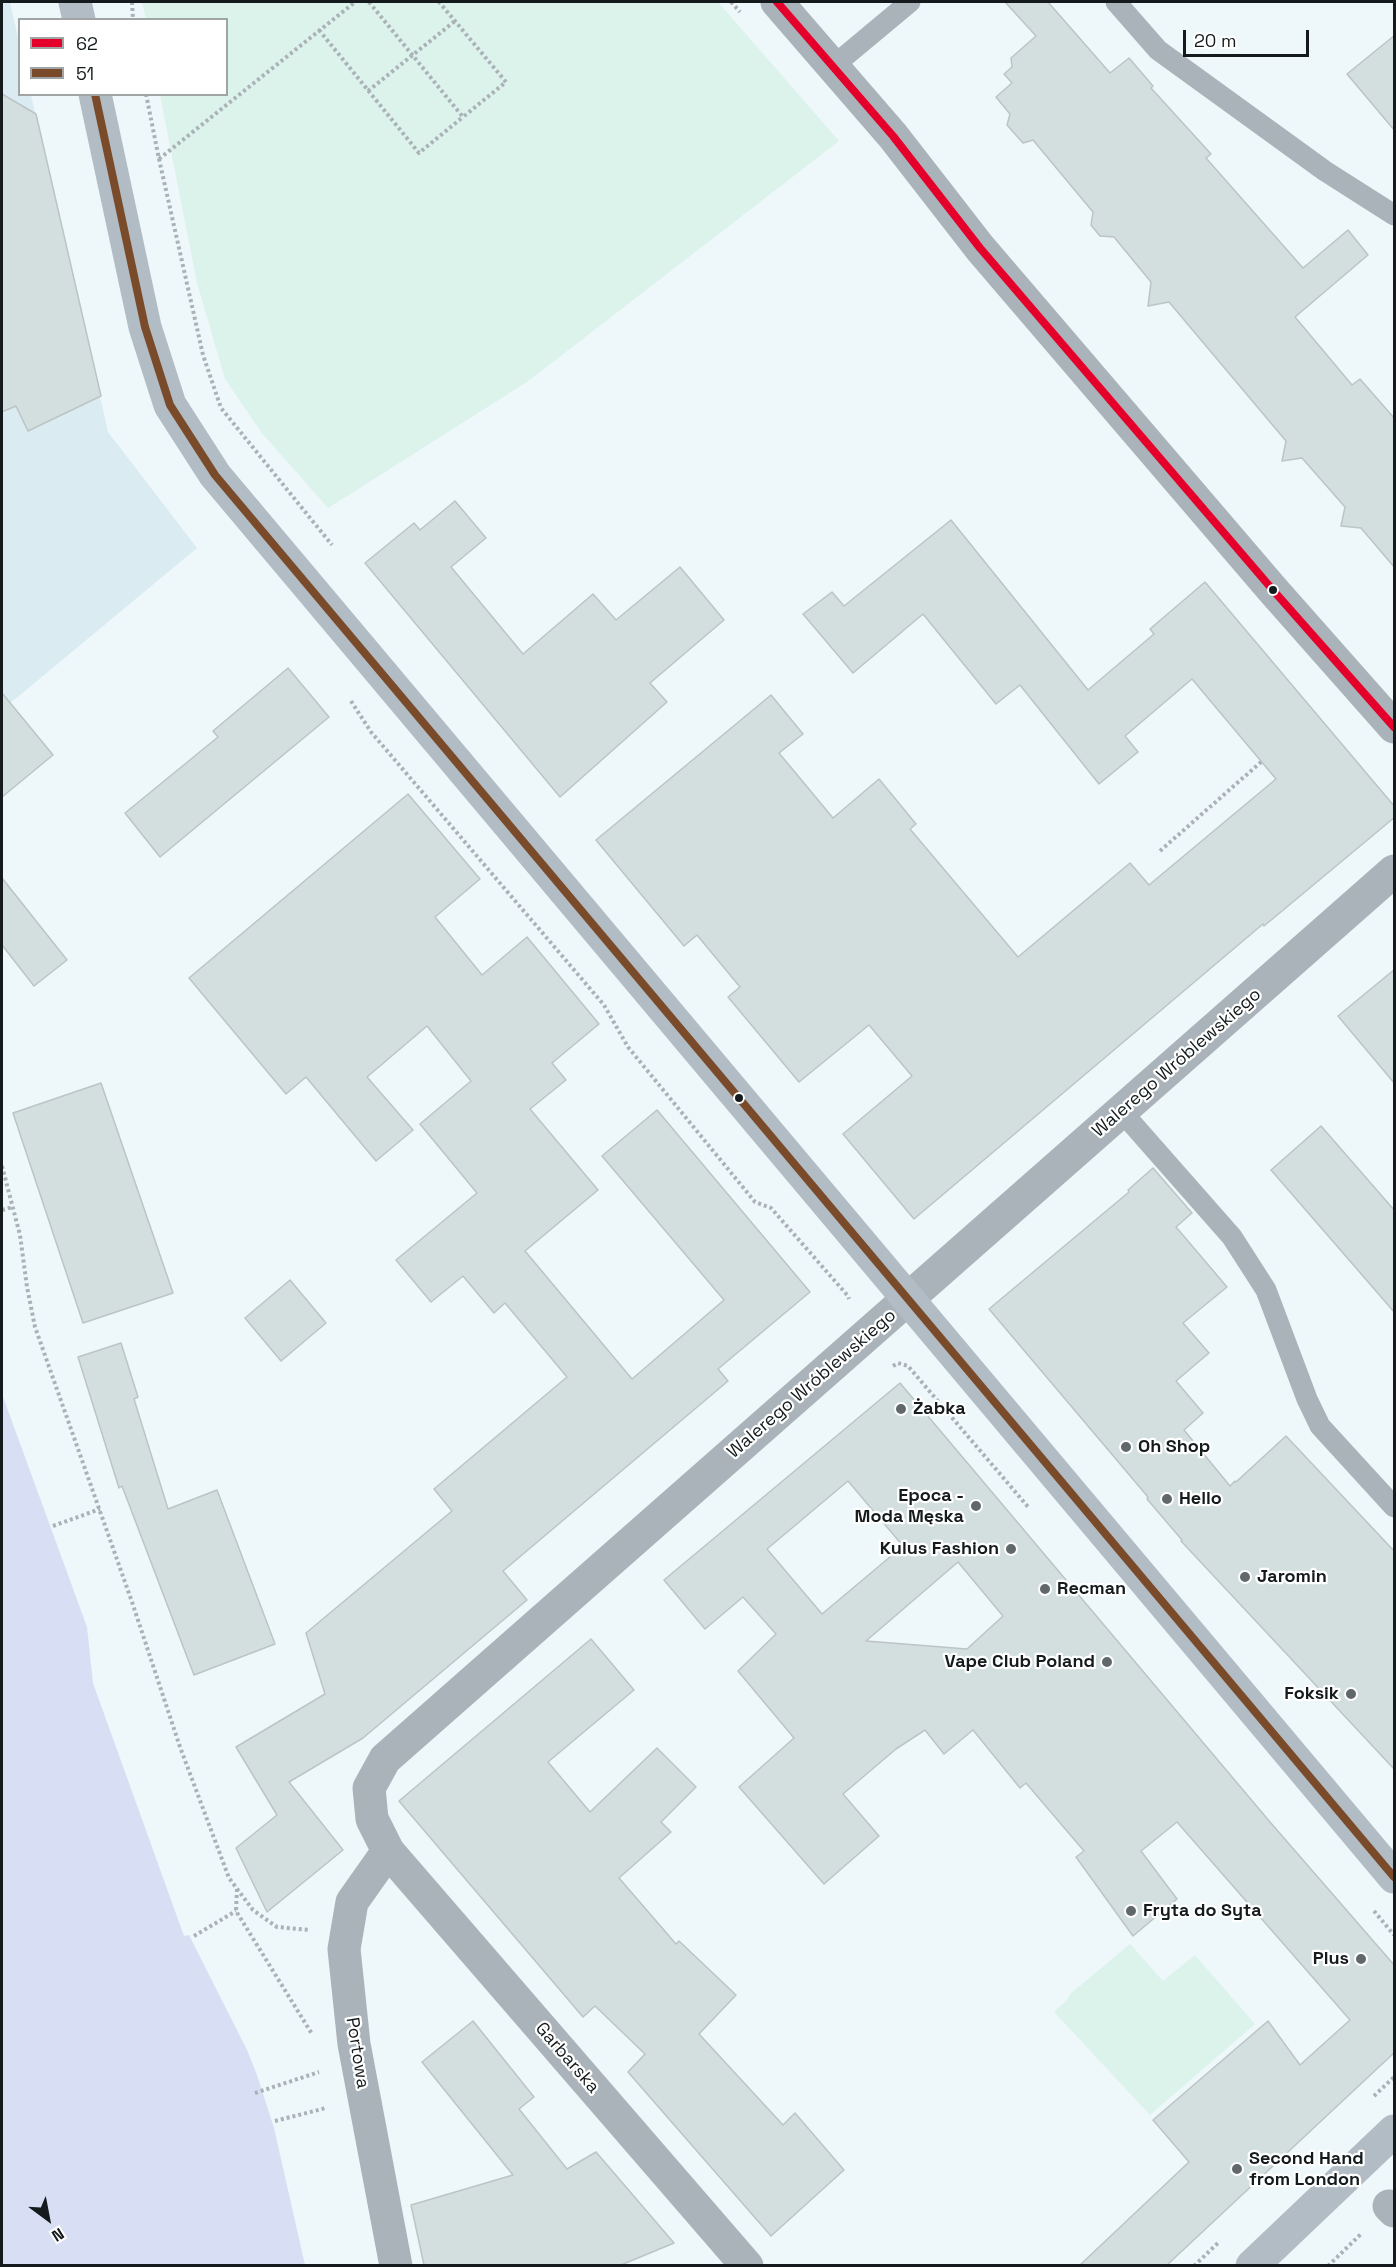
<!DOCTYPE html>
<html>
<head>
<meta charset="utf-8">
<style>
	body { margin:0 }
	#map { position:relative; width:1396px; height:2267px; overflow:hidden; background:#eef7fa; font-family:"Space Grotesk",sans-serif }
	canvas { display:block }
	.frame { position:absolute; inset:0; border:3px solid #151b1d; pointer-events:none }
	.legend { position:absolute; left:18px; top:18px; width:210px; height:78px; box-sizing:border-box; background:#fff; border:2px solid #a1a4a5; margin:0; padding:8px 10px; list-style:none; font-size:18px; color:#151b1d }
	.legend li { display:flex; align-items:center; gap:12px; height:30px }
	.legend b { width:30px; border:2px solid #a1a4a5 }
	.north { position:absolute; left:18px; top:2189px; width:60px; height:60px; -webkit-text-stroke:4px #fff; paint-order:stroke; rotate:148deg; font-size:16px; font-weight:700; line-height:24px; text-align:center; color:#151b1d }
	.north::after { content:''; display:block; margin:auto; width:21px; height:27px; background:#151b1d; clip-path:polygon(50% 0,100% 100%,50% 72%,0 100%) }
	.scale { position:absolute; left:1183px; top:30px; width:126px; height:27px; box-sizing:border-box; border:3px solid #151b1d; border-top:0; padding-left:8px; font-size:18px; line-height:21px; white-space:nowrap; color:#151b1d; -webkit-text-stroke:4px #fff; paint-order:stroke }
</style>
</head>
<body>
<div id="map">
<canvas width="1396" height="2267"></canvas>
<div class="frame"></div>
<ul class="legend">
<li><b style="height:8px;background:#e4002b"></b>62</li>
<li><b style="height:8px;background:#7a4b2a"></b>51</li>
</ul>
<div class="north">N</div>
<div class="scale">20 m</div>
</div>
<script>
const context = document.querySelector('canvas').getContext('2d');
context.lineJoin = 'round';
function paint(path, color) { context.fillStyle = color; context.fill(path, 'evenodd'); }
const shape = rows => new Path2D(rows.map(r => 'M' + r).join(''));
function trace(path, color, width, dash) { context.strokeStyle = color; context.lineWidth = width; context.lineCap = dash ? 'butt' : 'round'; context.setLineDash(dash || []); context.stroke(path); }
function drawText(font, color, halo, rows, align = 'center') {
  context.font = font + ' "Space Grotesk",sans-serif'; context.lineWidth = 4.5; context.setLineDash([]); context.textBaseline = 'middle'; context.strokeStyle = halo; context.fillStyle = color; for (const [text, x, y, turn = 0] of rows) {
    context.save(); context.translate(x, y); context.rotate((+turn || 0) * Math.PI / 180); context.textAlign = isNaN(turn) ? turn : align; if (halo) context.strokeText(text, 0, 0); context.fillText(text, 0, 0); context.restore();
  }
}
paint(shape([
	[2,2,10,2,19,42,20,94,31,95,108,432,197,548,2,710,2,414,16,406,61,414,2,392]
]), '#daebf1');
paint(shape([
	[142,2,718,2,839,141,527,382,328,508,261,432,225,379,197,283,160,95,226,94,226,20,146,19],
	[1130,1944,1163,1981,1195,1955,1255,2024,1150,2115,1054,2012,1067,2000,1070,1994]
]), '#dcf3eb');
paint(shape([
	[2,1394,87,1627,93,1683,184,1936,189,1935,247,2050,257,2075,274,2128,305,2265,2,2265]
]), '#d8dff5');
const building = shape([
	[1005,2,1048,2,1110,73,1129,58,1153,86,1151,88,1211,154,1206,158,1303,268,1348,230,1368,255,1295,317,1352,385,1360,379,1395,419,1395,568,1361,528,1341,526,1345,507,1302,458,1282,461,1286,441,1169,302,1148,306,1151,282,1114,237,1100,236,1091,225,1093,212,1033,140,1023,143,1007,125,1010,114,996,97,1012,83,1004,74,1012,67,1011,58,1036,36,1005,2],
	[1395,35,1395,131,1347,74,1395,35],
	[2,94,36,114,101,396,28,431,16,406,2,412,2,94],
	[455,501,486,538,451,567,523,654,593,594,616,620,680,567,724,620,650,683,667,702,560,797,365,563,414,523,420,530,455,501],
	[951,520,1088,690,1154,634,1150,629,1205,582,1395,807,1395,817,1264,926,1263,924,914,1219,843,1134,912,1076,869,1025,799,1082,728,997,740,987,697,935,684,946,596,840,771,695,803,734,779,753,833,818,879,779,916,824,910,829,1018,957,1130,863,1149,885,1276,779,1192,679,1125,736,1138,752,1099,784,1020,685,996,704,923,614,853,673,803,614,832,592,844,606,951,520],
	[288,668,329,717,160,857,125,813,218,737,213,731,288,668],
	[2,693,53,755,2,797,2,693],
	[408,794,480,879,435,917,482,975,527,937,599,1024,552,1063,566,1080,530,1109,598,1190,525,1251,632,1379,724,1300,602,1156,657,1110,810,1292,718,1369,728,1381,503,1571,527,1600,363,1738,289,1782,343,1850,267,1912,236,1848,277,1815,236,1747,325,1694,306,1633,452,1511,434,1489,567,1377,505,1303,494,1313,463,1276,431,1302,396,1260,477,1193,420,1124,471,1081,427,1026,367,1077,413,1130,376,1161,306,1077,286,1094,189,978,408,794],
	[2,878,67,960,34,986,2,945,2,878],
	[1395,969,1395,1084,1338,1016,1395,969],
	[101,1083,173,1293,83,1323,13,1113,101,1083],
	[1321,1126,1395,1211,1395,1313,1271,1170,1321,1126],
	[1153,1168,1192,1213,1176,1227,1227,1287,1183,1323,1209,1353,1176,1381,1203,1413,1184,1430,1230,1486,1235,1481,1236,1482,1286,1436,1395,1552,1395,1770,1181,1541,1182,1540,1147,1499,1148,1497,989,1309,1129,1192,1128,1190,1153,1168],
	[290,1280,326,1323,281,1361,245,1318,290,1280],
	[121,1343,138,1397,134,1399,168,1509,217,1490,275,1644,194,1675,122,1486,119,1488,78,1357,121,1343],
	[900,1383,1270,1822,1395,1966,1395,2052,1167,2265,1080,2265,1189,2162,1153,2120,1268,2021,1300,2065,1350,2020,1177,1822,1141,1851,1177,1899,1133,1936,1076,1857,1084,1851,1026,1783,1020,1788,973,1730,944,1754,925,1730,896,1749,843,1794,879,1836,824,1884,739,1787,794,1738,738,1671,776,1634,743,1597,705,1629,664,1580,900,1383],
	[848,1481,903,1546,822,1614,767,1549,848,1481],
	[958,1562,1003,1616,967,1649,866,1641,958,1562],
	[591,1639,634,1690,548,1762,590,1812,657,1748,696,1787,661,1822,671,1832,619,1878,676,1944,679,1941,736,1995,699,2034,783,2125,795,2113,844,2170,771,2236,628,2072,645,2054,595,2006,583,2017,399,1801,591,1639],
	[473,2021,534,2097,519,2109,567,2169,596,2152,674,2243,621,2265,424,2265,411,2205,513,2175,422,2062,473,2021]
]);
paint(building, '#d3dfdf');
trace(building, '#bcc4c5', 1.5);
trace(shape([
	[132,2,133,20],
	[369,2,463,117,506,82,439,2],
	[731,2,740,12],
	[319,30,419,153,463,117],
	[368,91,455,21],
	[146,94,159,159,203,355,221,408,332,545],
	[159,159,355,2],
	[351,701,371,732,604,1005,628,1047,755,1202,771,1208,848,1296,849,1299],
	[1160,851,1261,762],
	[2,1166,20,1235,27,1287,35,1327,132,1602,180,1747,229,1878,253,1910,277,1927,310,1930],
	[2,1210,13,1207],
	[893,1366,898,1363,908,1366,1029,1508],
	[53,1526,100,1509],
	[237,1889,236,1911,312,2034],
	[1374,1911,1394,1935],
	[194,1936,236,1911],
	[255,2093,319,2072],
	[1374,2096,1394,2077],
	[275,2121,326,2108],
	[1194,2266,1220,2241],
	[1328,2266,1362,2233]
]), '#aab2b8', 4, [3, 3]);
trace(shape([
	[1116,2,1158,50,1325,171,1394,215],
	[832,67,910,2],
	[1122,1112,1232,1237,1266,1290,1307,1399,1320,1426,1394,1507]
]), '#aab3ba', 21);
trace(shape([
	[777,2,893,136,980,248,1272,589,1394,727],
	[388,1851,352,1902,344,1949,354,2044,396,2266],
	[1389,2206,1394,2211],
	[747,2266,388,1851,372,1819,369,1788,385,1759,1394,871]
]), '#aab3ba', 33);
trace(shape([
	[75,2,79,20],
	[95,94,145,327,170,405,215,475,1394,1877],
	[1252,2266,1394,2131]
]), '#b2bcc4', 33);
trace(shape([
	[777,2,893,136,980,248,1272,589,1394,727]
]), '#e4002b', 8);
trace(shape([
	[95,94,145,327,170,405,215,475,1394,1877]
]), '#7a4b2a', 8);
for (const [x, y, r, color] of [
	[1273,590,5,"#151b1d"],
	[739,1098,5,"#151b1d"],
	[901,1409,6,"#61686a"],
	[1126,1447,6,"#61686a"],
	[1167,1499,6,"#61686a"],
	[976,1506,6,"#61686a"],
	[1011,1549,6,"#61686a"],
	[1245,1577,6,"#61686a"],
	[1045,1589,6,"#61686a"],
	[1107,1662,6,"#61686a"],
	[1351,1694,6,"#61686a"],
	[1131,1911,6,"#61686a"],
	[1361,1959,6,"#61686a"],
	[1237,2169,6,"#61686a"]
]) { const dot = new Path2D(); dot.arc(x, y, r, 0, 2 * Math.PI); context.fillStyle = color; context.fill(dot); trace(dot, '#fff', 2); }
drawText('18px', '#151b1d', '#fff', [
	["Walerego Wróblewskiego",1177,1063,-41],
	["Walerego Wróblewskiego",812,1384,-41],
	["Portowa",357,2053,81],
	["Garbarska",567,2058,49]
]);
drawText('bold 18px', '#151b1d', '#fff', [
	["Żabka",913,1409],
	["Oh Shop",1138,1447],
	["Epoca -",964,1496,"right"],
	["Moda Męska",964,1517,"right"],
	["Hello",1179,1499],
	["Kulus Fashion",999,1549,"right"],
	["Jaromin",1257,1577],
	["Recman",1057,1589],
	["Vape Club Poland",1095,1662,"right"],
	["Foksik",1339,1694,"right"],
	["Fryta do Syta",1143,1911],
	["Plus",1349,1959,"right"],
	["Second Hand",1249,2159],
	["from London",1249,2180]
], 'left');
</script>
</body>
</html>
